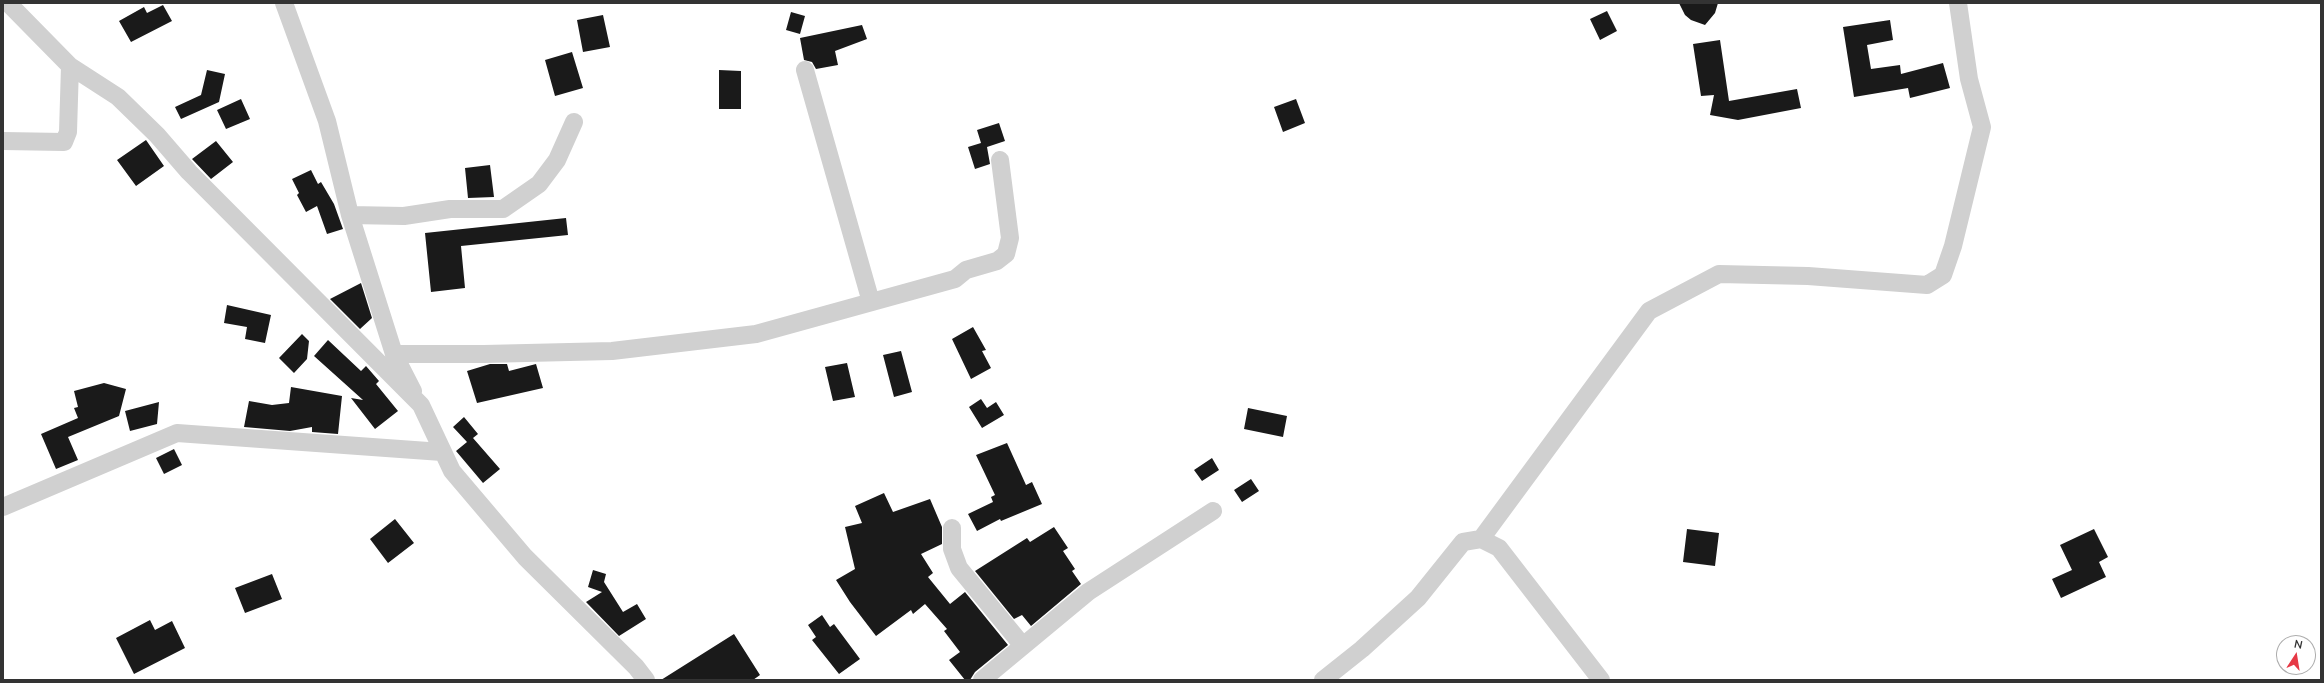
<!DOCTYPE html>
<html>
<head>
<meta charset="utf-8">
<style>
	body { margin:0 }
	#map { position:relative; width:2324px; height:683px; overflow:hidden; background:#fff; font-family:Mulish,sans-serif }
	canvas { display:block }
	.frame { position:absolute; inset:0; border:4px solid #333; pointer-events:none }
	.north { position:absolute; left:2276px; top:635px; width:40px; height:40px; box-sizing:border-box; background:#fff; border:1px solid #adadad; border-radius:50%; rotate:12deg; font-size:11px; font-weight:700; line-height:16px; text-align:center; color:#333 }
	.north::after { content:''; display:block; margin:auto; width:14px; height:18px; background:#e63946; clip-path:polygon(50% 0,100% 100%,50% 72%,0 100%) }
</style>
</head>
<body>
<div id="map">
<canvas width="2324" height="683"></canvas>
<div class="frame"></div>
<div class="north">N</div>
</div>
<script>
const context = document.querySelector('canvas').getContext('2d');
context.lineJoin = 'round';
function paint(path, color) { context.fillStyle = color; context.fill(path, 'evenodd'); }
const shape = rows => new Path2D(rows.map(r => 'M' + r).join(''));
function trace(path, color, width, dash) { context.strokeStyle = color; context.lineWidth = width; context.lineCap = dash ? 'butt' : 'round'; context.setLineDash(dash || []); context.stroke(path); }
paint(shape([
	[1679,3,1718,3,1715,13,1705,25,1691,20,1685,15],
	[163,5,172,21,131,42,119,21,144,7,147,13],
	[1607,11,1617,31,1600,40,1590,19],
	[791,12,805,16,800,34,786,30],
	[603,15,610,47,583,52,577,20],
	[1890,20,1893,40,1867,45,1871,69,1900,65,1901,74,1943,63,1950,88,1910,98,1908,88,1854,97,1843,27],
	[862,25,867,39,835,51,838,65,816,69,812,62,804,60,800,38],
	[1720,40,1729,101,1797,89,1801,108,1738,120,1710,115,1714,95,1701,96,1693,44],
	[572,52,583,88,555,96,545,60],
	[207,70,225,74,219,102,181,119,175,107,201,95],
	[719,70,741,71,741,109,719,109],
	[241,99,250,119,226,129,217,110],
	[1296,99,1305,123,1283,132,1274,107],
	[999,123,1005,141,987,147,990,164,975,169,968,147,981,143,977,130],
	[146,140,164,166,136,186,117,160],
	[216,141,233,162,211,179,192,159],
	[490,165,494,197,468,198,465,168],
	[311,170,318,184,321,182,334,204,343,229,327,234,317,206,306,212,297,195,299,193,292,179],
	[566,218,568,235,461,246,465,288,431,292,425,233],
	[361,283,372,318,360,329,330,299],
	[227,305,271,315,265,343,245,339,247,327,224,323],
	[973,327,986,350,982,351,991,368,971,379,952,339],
	[302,334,309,341,307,359,294,373,279,358],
	[328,340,361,371,366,366,379,381,376,384,398,411,375,429,351,398,363,400,314,356],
	[901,351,912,392,894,397,883,355],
	[847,363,855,397,833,401,825,367],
	[490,364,507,364,509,371,536,364,543,388,477,403,467,371],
	[104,383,126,389,119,416,68,437,78,460,56,469,41,434,78,418,74,408,78,407,74,391],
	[291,387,342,396,338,434,312,432,312,427,290,431,244,427,249,401,272,405,289,403],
	[981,399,987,408,996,402,1004,415,982,428,969,407],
	[159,402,157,424,130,431,125,411],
	[1248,408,1287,416,1283,437,1244,429],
	[464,417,478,434,473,438,500,469,483,483,456,451,467,442,453,427],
	[1007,443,1026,485,1032,482,1042,504,1001,521,1000,519,977,531,968,514,993,502,991,497,995,495,976,455],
	[174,449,182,465,164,474,156,458],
	[1212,458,1219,470,1202,481,1194,470],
	[1251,479,1259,491,1242,502,1234,490],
	[884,493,893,512,930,499,942,527,942,544,921,554,933,573,928,577,950,604,965,592,1008,645,975,672,970,680,965,680,949,660,960,652,944,631,947,629,925,604,913,614,911,610,876,636,850,602,836,580,855,569,845,527,862,523,855,506],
	[395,519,414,543,388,563,370,539],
	[1054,527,1068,548,1063,551,1075,569,1072,571,1081,584,1031,626,1022,615,1014,619,975,571,1027,538,1030,542],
	[1687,529,1719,533,1715,566,1683,562],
	[2094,529,2108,557,2099,562,2106,577,2061,598,2052,579,2072,570,2060,545],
	[593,570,606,574,604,582,623,612,637,604,646,619,619,636,586,602,602,592,588,587],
	[272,574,282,599,245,613,235,588],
	[822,615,830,627,834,624,860,659,839,674,812,640,816,637,808,625],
	[150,620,155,630,172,621,185,648,134,674,116,638],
	[734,634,760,675,753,680,661,680]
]), '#1a1a1a');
trace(shape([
	[8,3,70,66,118,97,157,135,189,172,421,405,452,471,525,557,636,667,646,680],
	[284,3,327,121,350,215,394,354,413,391],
	[805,70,871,302],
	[3,141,64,142,68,132,70,66],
	[350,215,404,216,450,209,503,209,539,184,557,160,574,122],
	[394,354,484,354,612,351,756,334,955,279,966,270,997,261,1006,254,1010,238,1000,160],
	[3,507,177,433,442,452],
	[952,528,952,549,959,568,1023,646],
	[1481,539,1649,311,1719,274,1808,276,1927,285,1943,275,1953,246,1982,127,1969,79,1958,3],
	[982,680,1088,592,1213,511],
	[1323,680,1362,649,1418,598,1463,542,1481,539,1499,548,1601,680]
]), '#d0d0d0', 18);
</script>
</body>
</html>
